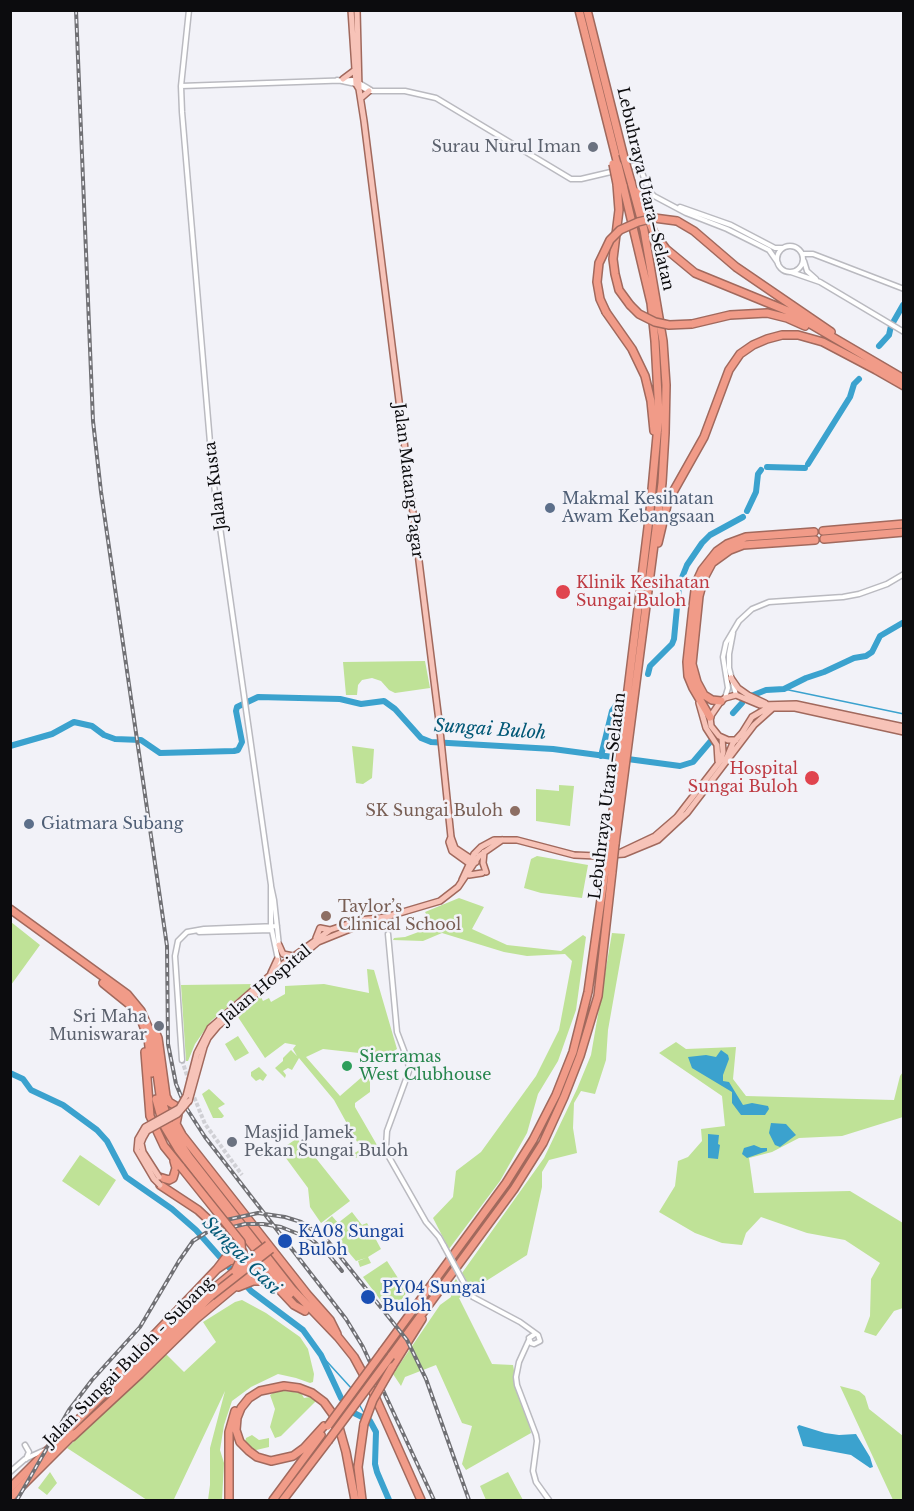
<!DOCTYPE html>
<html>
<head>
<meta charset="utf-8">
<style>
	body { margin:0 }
	#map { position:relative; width:914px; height:1511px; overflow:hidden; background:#f2f2f8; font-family:"Libre Baskerville",serif }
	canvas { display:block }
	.frame { position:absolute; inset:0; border:12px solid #0c0c0e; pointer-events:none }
</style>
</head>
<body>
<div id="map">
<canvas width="914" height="1511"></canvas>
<div class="frame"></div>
</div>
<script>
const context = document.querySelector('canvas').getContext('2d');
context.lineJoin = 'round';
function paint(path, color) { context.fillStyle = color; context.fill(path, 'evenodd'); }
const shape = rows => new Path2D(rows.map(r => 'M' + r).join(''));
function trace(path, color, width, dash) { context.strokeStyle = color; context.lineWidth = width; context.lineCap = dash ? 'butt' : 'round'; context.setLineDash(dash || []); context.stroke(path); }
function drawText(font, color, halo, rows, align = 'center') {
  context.font = font + ' "Libre Baskerville",serif'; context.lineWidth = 5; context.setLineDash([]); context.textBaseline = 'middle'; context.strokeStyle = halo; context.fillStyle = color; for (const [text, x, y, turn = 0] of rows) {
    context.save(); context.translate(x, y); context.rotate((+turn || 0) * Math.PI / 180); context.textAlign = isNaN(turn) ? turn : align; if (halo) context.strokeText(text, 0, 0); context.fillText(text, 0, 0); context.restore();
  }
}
paint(shape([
	[425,661,430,688,395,693,389,690,381,681,372,678,362,680,358,685,357,695,346,695,343,662],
	[352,746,374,749,372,778,363,784,356,783],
	[559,785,574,786,570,826,536,821,536,789,559,791],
	[537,856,588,865,582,898,541,893,524,888,531,859],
	[459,898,484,907,472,929,507,945,561,951,583,935,586,937,576,1010,558,1061,538,1094,527,1133,500,1181,449,1249,433,1218,453,1197,456,1171,481,1152,536,1076,559,1030,572,961,565,954,527,956,504,952,442,933,423,941,393,940,394,938,405,937,424,930,430,921,425,912],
	[11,922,40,945,11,985],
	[612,933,625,934,608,1030,606,1060,595,1094,581,1091,574,1103,573,1128,577,1153,549,1160,542,1172,542,1187,527,1255,472,1290,462,1273,544,1158,577,1089,591,1055],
	[367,969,374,970,397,1049,386,1056,323,1049,306,1057,340,1096,370,1070,370,1092,355,1103,355,1107,381,1152,379,1156,352,1158,350,1156,361,1149,334,1100,299,1058,292,1070,288,1068,283,1071,286,1075,285,1078,275,1068,283,1061,283,1058,291,1050,297,1056,293,1049,296,1045,285,1043,265,1058,236,1014,260,995,263,1001,269,998,271,1002,285,994,285,986,324,984,369,993],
	[255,984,211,1021,195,1044,188,1061,186,1061,181,985],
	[238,1036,249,1053,235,1061,225,1044],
	[676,1042,686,1049,736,1047,733,1079,746,1096,894,1100,900,1076,903,1072,903,1117,842,1136,799,1138,772,1152,749,1158,754,1193,850,1191,903,1223,903,1308,894,1311,876,1336,864,1332,870,1316,871,1279,880,1263,845,1240,807,1233,761,1217,746,1233,742,1245,722,1243,695,1233,659,1212,675,1186,678,1161,688,1157,702,1141,701,1129,725,1126,722,1096,659,1053],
	[259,1067,267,1075,263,1081,260,1079,256,1081,251,1076,251,1072],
	[209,1089,225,1104,218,1108,224,1116,222,1118,213,1118,202,1094],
	[299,1137,307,1146,304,1149,307,1147,350,1201,321,1223,310,1207,308,1188,280,1150],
	[80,1155,116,1180,99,1206,62,1181],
	[352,1212,362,1225,367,1223,381,1249,368,1257,371,1263,360,1267,358,1261,366,1258,356,1261,324,1223,332,1216,338,1223],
	[387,1261,407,1292,391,1314,363,1277],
	[456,1279,466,1295,459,1298,492,1364,513,1365,520,1401,528,1418,531,1433,466,1470,462,1464,472,1426,462,1423,436,1365,405,1377,401,1386,393,1374,440,1305,451,1297,450,1287],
	[242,1300,266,1313,300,1337,308,1349,314,1374,313,1382,310,1383,296,1378,278,1374,251,1387,232,1401,224,1425,220,1450,224,1463,222,1500,208,1500,210,1485,210,1448,225,1391,174,1499,147,1500,67,1448,166,1354,184,1372,216,1342,203,1322,235,1302],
	[840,1386,859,1391,865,1396,869,1409,903,1436,903,1500,893,1500],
	[277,1390,301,1393,304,1398,310,1397,316,1401,281,1436,275,1438,270,1427,275,1409,270,1395],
	[252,1435,259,1440,269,1438,269,1447,252,1451,245,1442,246,1438],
	[50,1472,57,1483,47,1495,38,1488],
	[508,1472,523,1500,486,1500,480,1486]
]), '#bfe297');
paint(shape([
	[721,1050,728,1055,729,1059,723,1075,723,1081,729,1082,743,1105,752,1103,768,1106,769,1109,765,1115,741,1115,732,1103,732,1092,692,1068,688,1057,706,1055,716,1057],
	[771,1123,786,1124,796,1135,780,1147,775,1145,769,1133],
	[708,1134,719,1135,718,1144,720,1145,718,1159,708,1158],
	[754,1145,761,1148,767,1148,767,1151,747,1158,742,1154,744,1148],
	[799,1425,825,1433,839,1435,856,1434,870,1457,873,1467,870,1468,851,1455,803,1446,797,1427]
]), '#3ba2ce');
trace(shape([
	[784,689,904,714],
	[321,1355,352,1389],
	[359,1404,364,1413]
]), '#3ba2ce', 1.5);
trace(shape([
	[879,346,889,335,891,326,903,305],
	[808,464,850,397,854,384,859,379],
	[767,467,805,468],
	[747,511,756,492,758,474,761,470],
	[681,580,687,565,702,543,710,535,743,517],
	[648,674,650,666,672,644,674,639,679,586],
	[751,696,766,690,784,689,806,678,824,672,854,658,866,656,872,652,880,636,904,622],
	[733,713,742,703],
	[10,746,52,734,74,722,92,726,104,735,115,739,141,740,160,753,234,751,238,750,242,742,236,711,237,707,258,697,340,699,361,704,384,701,395,709,421,738,431,742,553,749,680,766,693,762,710,742],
	[601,756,612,711,617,704],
	[10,1073,23,1079,31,1090,63,1105,97,1130,107,1141,126,1177,172,1209,196,1230,235,1274],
	[242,1281,251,1291,303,1330,321,1355,341,1398,354,1413,370,1421,376,1432,375,1464,377,1472,389,1500]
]), '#3ba2ce', 6);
trace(shape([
	[182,1060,189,1082],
	[192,1092,205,1124,242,1175]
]), '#d0d0d5', 4, [4, 2]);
const minor = shape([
	[189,10,181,86,182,112,213,478,271,885,271,926,280,969],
	[337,80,356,84,369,91,405,91,436,98,571,179,581,179,615,171],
	[181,86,354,80,371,90],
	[626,168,637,165,641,170,649,191,654,196,686,213,727,229,769,250,778,263],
	[680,207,731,225,775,248,783,248],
	'777 259a13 13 0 1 1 26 0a13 13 0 1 1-26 0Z',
	[802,254,813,254,904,289],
	[804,261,807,271,816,279],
	[791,272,820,282,904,332],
	[733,633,729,654,729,668,736,695],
	[725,698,728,688,723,657,726,643,739,621,752,609,769,602,843,597,859,594,887,584,904,574],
	[271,886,274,900,279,946],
	[199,932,272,930],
	[388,934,397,1032,408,1061,409,1071,387,1131,386,1147,389,1157,426,1222,439,1237,444,1246],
	[182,1060,175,956,178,941,187,932,204,929,277,926],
	[464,1283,473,1297,520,1322,538,1335,540,1341,534,1344,531,1343,529,1338,535,1334],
	[529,1340,519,1362,516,1377,517,1385,536,1435,537,1441,533,1471,536,1482,549,1500],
	[25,1445,29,1452,26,1459],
	[10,1472,25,1459,45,1450]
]);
const major = shape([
	[351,10,356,84,359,89,364,121,439,721,451,837,455,848,476,862],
	[357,10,359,89],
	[343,79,355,70],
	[361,98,369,91],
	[731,678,738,688,748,695,765,703],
	[699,703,706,728,717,745,718,761],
	[736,740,728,740,719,736,711,726,710,717,721,701,725,698,736,695,760,705,796,704,904,727],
	[725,762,733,743,742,733,752,717,764,710,773,708,795,708,904,732],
	[451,837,449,842,452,851,470,864],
	[484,852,483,863,486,872],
	[619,853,655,836,677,817,721,760,723,752,722,738],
	[469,875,482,873],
	[462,880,474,854,481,847,494,840,517,840,574,855,597,856,624,854,658,840,687,813,754,725,773,708],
	[316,938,320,928,330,930],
	[279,945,283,954,293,956],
	[271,973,277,960],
	[186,1096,197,1053,210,1028,283,964,330,930,360,920,386,917,440,901,458,887,479,856,502,840],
	[189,1101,204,1047,208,1038,218,1026,318,942,370,921]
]);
const highway = shape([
	[579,10,618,165],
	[587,10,623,154],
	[617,184,619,210,613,259,615,274,619,290,630,305],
	[637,192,654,233,666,249,695,273,788,311,904,379],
	[677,221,694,231,736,267,831,332],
	[606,312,632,349,645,376,651,401,654,431],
	[692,324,730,315,767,313,787,318,805,326],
	[876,370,904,386],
	[823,531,904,524],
	[824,539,904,532],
	[658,543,668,501,704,437,729,370,740,354,753,345,767,339,782,335,798,335,823,342,880,372],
	[721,701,712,700,704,695,697,682,692,664,699,596,704,578,712,563,730,550,743,545,815,540],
	[710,717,693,688,688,676,687,662,694,598,696,583,702,570,717,551,727,544,746,537,814,532],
	[609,844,650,511,659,414,655,341,651,303,623,185],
	[615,844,662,483,665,433,666,385,663,341,644,230,631,182],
	[10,909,127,994,141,1011,152,1036,160,1095,172,1131,189,1157,292,1289,338,1337,354,1357,373,1392,421,1500],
	[103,983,129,1004,142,1022,148,1038,152,1073],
	[154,1029,158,1038,166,1096,169,1102,179,1108],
	[145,1052,150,1116,164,1146,181,1167],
	[156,1099,163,1124,178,1149,290,1294],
	[178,1114,176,1124,182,1135,307,1294,330,1320,337,1334],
	[159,1177,169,1180,173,1178,176,1168,174,1161],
	[160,1185,198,1210,243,1252],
	[251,1259,294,1305,305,1311],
	[238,1287,253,1281,262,1281,273,1285],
	[383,1351,506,1183,533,1140,556,1095,573,1052,588,992,605,871],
	[391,1356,514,1189,543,1143,564,1097,580,1056,598,996,612,872],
	[392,1367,422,1319],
	[113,1393,211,1296],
	[95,1397,217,1269,230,1252,230,1242,226,1235],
	[324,1426,304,1448,293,1456,271,1461,257,1457,249,1451,240,1442,236,1430,237,1418,241,1408,249,1398,260,1391,284,1386,299,1388,312,1393,324,1402,337,1420,346,1452,355,1500],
	[72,1437,140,1374,196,1319,249,1275,251,1269,246,1260,240,1258,229,1261,217,1269],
	[10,1488,190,1308,235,1271],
	[10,1498,74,1434],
	[229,1500,229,1432,235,1411],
	[273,1500,321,1435],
	[283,1500,328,1441],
	[362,1500,358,1467,364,1424]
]);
trace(minor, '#babac0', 7);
trace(major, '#a1695d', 8);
trace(highway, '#a1695d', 10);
trace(minor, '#fff', 4);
trace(major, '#f7c3b8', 5);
trace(highway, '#f19b88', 7);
const rail = shape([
	[76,10,93,421,101,492,167,946,168,1044,176,1084,185,1106,205,1137,346,1319,363,1347,434,1500],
	[216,1233,229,1228,245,1224,263,1224,281,1227,311,1239,328,1254,342,1271],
	[17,1500,69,1410,92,1380,140,1327,179,1261,193,1241,226,1220,258,1213,285,1217,301,1222,327,1240,407,1340,426,1379,469,1500]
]);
trace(rail, '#707074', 4);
trace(rail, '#f2f2f8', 1.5, [4.5]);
const minorBridge = shape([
	[444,1246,464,1283]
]);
const majorBridge = shape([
	[159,1177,143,1152,141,1143,143,1138,147,1131,178,1114,189,1101],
	[160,1185,154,1179,137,1150,138,1139,145,1127,179,1108,186,1096]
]);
const highwayBridge = shape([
	[623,154,631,182],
	[613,164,617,184],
	[618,165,623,185],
	[630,305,639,314,655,322,669,325,692,324],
	[606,312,600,299,597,282,599,263,610,240,620,230,638,222,654,218,677,221],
	[605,871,609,844],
	[612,872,615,844],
	[181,1167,241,1242,242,1256,235,1271],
	[239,1267,268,1245],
	[211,1296,271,1249],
	[364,1424,373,1400,392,1367],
	[328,1426,383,1351],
	[328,1441,391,1356]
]);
trace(minorBridge, '#babac0', 7, []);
trace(majorBridge, '#a1695d', 8, []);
trace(highwayBridge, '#a1695d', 10, []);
trace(minorBridge, '#fff', 4);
trace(majorBridge, '#f7c3b8', 5);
trace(highwayBridge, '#f19b88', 7);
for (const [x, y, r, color] of [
	[593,147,6,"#6b7280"],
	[550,508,6,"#5c6f8a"],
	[563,592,8,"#e0444e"],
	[812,778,8,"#e0444e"],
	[515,811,6,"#8d6e63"],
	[29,824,6,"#5c6f8a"],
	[326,916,6,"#8d6e63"],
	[159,1026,6,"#6b7280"],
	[347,1066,6,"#2e9e5b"],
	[232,1142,6,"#6b7280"],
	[285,1241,8,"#1a4fb4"],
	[368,1297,8,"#1a4fb4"]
]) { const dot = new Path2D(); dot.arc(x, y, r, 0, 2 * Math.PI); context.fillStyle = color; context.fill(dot); trace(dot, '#f2f2f8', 2); }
drawText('16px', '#5b616d', '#f2f2f8', [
	["Surau Nurul Iman",581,147],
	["Sri Maha",147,1017],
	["Muniswarar",147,1035],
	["Masjid Jamek",244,1133,"left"],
	["Pekan Sungai Buloh",244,1151,"left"]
], 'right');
drawText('16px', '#0c0c0e', '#f2f2f8', [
	["Lebuhraya Utara–Selatan",645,189,77],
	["Jalan Matang Pagar",408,481,83],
	["Jalan Kusta",216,486,-97],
	["Lebuhraya Utara–Selatan",608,796,-83],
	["Jalan Hospital",266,985,-40],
	["Jalan Sungai Buloh - Subang",129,1362,-45]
]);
drawText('16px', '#4e5e75', '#f2f2f8', [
	["Makmal Kesihatan",562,499],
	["Awam Kebangsaan",562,517],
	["Giatmara Subang",41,824]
], 'left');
drawText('16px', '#be3a42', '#f2f2f8', [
	["Klinik Kesihatan",576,583],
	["Sungai Buloh",576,601],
	["Hospital",798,769,"right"],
	["Sungai Buloh",798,787,"right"]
], 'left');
drawText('16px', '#785e54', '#f2f2f8', [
	["SK Sungai Buloh",503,811],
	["Taylor’s",338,907,"left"],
	["Clinical School",338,925,"left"]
], 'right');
drawText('16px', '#27864d', '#f2f2f8', [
	["Sierramas",359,1057],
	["West Clubhouse",359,1075]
], 'left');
drawText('16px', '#164399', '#f2f2f8', [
	["KA08 Sungai",298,1232],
	["Buloh",298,1250],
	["PY04 Sungai",382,1288],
	["Buloh",382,1306]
], 'left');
drawText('italic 18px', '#035977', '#f2f2f8', [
	["Sungai Buloh",490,730,4],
	["Sungai Gasi",241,1256,45]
]);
</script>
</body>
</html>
